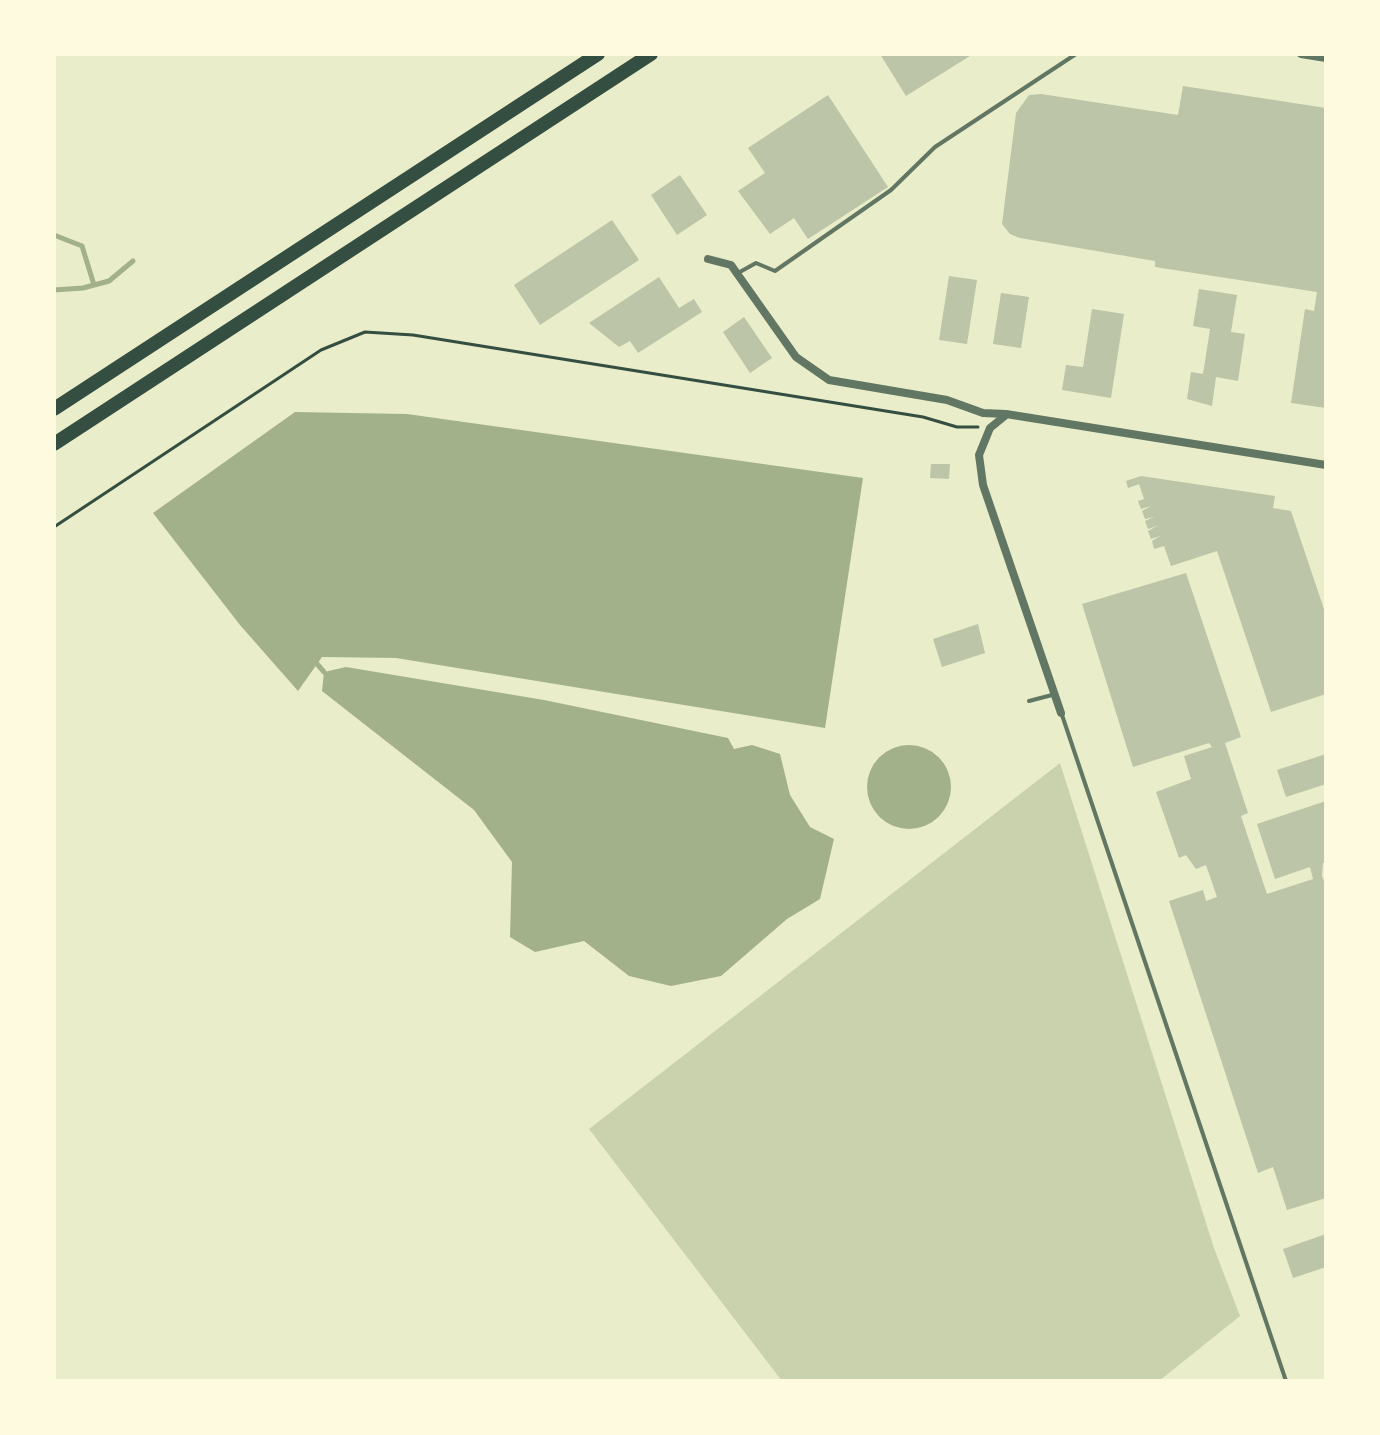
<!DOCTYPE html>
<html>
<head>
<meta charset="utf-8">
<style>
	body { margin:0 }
	#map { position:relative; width:1380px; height:1435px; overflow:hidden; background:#e9edc9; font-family:"Sofia Sans Condensed",sans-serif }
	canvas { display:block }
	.frame { position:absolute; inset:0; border:56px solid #fefae0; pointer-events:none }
</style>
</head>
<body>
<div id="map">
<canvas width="1380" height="1435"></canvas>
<div class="frame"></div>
</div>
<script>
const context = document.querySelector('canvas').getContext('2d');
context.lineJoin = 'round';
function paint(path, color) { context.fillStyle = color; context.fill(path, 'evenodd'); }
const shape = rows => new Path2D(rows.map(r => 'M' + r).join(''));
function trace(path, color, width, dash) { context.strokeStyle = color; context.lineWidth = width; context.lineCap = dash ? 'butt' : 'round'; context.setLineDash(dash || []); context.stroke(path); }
paint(shape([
	[1060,763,1214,1248,1240,1316,1159,1381,782,1381,589,1129]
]), '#cad2ad');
paint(shape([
	[295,412,407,414,863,478,825,728,396,658,322,657,298,691,240,625,153,513],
	[346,667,544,700,728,738,734,749,752,745,780,754,790,795,810,827,834,839,820,899,787,919,721,976,671,986,629,976,584,941,535,952,510,937,512,862,474,810,322,691,324,672],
	'867 787a42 42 0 1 1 84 0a42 42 0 1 1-84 0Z'
]), '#a3b18a');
trace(shape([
	[54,235,82,246,94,285],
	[54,290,83,288,109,281,133,261],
	[312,658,324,672]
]), '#a3b18a', 5);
paint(shape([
	[880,54,973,54,906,96],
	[1183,86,1326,108,1326,408,1291,403,1305,309,1314,311,1317,292,1155,267,1155,261,1020,238,1010,234,1002,224,1016,113,1029,95,1041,94,1178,115],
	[828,95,888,187,808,239,794,218,770,234,738,191,765,173,748,148],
	[680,175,707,215,677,235,651,195],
	[612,220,639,260,540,325,514,285],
	[949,276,977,280,967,344,939,340],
	[659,277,679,308,694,299,702,312,638,353,630,341,619,347,589,323],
	[1199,289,1237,295,1231,332,1245,334,1238,381,1216,377,1212,406,1187,399,1191,372,1203,374,1210,329,1193,326],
	[1001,293,1029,297,1021,348,993,344],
	[1092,309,1124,314,1111,398,1062,390,1066,365,1083,367],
	[744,317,772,358,750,373,723,332],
	[931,464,950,464,949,479,930,478],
	[1141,476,1275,496,1273,508,1291,511,1326,615,1326,694,1271,712,1217,551,1171,566,1164,546,1154,549,1152,541,1160,536,1151,539,1148,531,1157,526,1148,529,1145,521,1154,517,1145,519,1142,511,1151,506,1141,509,1138,501,1144,499,1139,484,1128,488,1126,481],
	[1186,573,1241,737,1225,743,1248,813,1241,816,1267,894,1313,879,1310,867,1275,879,1257,824,1326,801,1326,862,1323,863,1322,876,1326,886,1326,1198,1287,1210,1273,1167,1258,1173,1169,901,1203,890,1206,901,1217,897,1206,865,1196,869,1186,855,1179,858,1156,792,1191,779,1184,756,1212,747,1209,743,1133,767,1082,604],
	[978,624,985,653,942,667,933,639],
	[1326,754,1326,784,1286,797,1277,770],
	[1326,1234,1326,1267,1293,1278,1283,1249]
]), '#bcc5a7');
trace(shape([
	[54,527,321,350,365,332,413,335,923,417,957,427,978,427]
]), '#344e41', 3);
trace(shape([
	[738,273,756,263,775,271,891,190,935,147,1076,54],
	[1029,701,1052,695],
	[1062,715,1286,1381]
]), '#617663', 4);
trace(shape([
	[1301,54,1326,58],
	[708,259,731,265,796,357,829,380,947,400,983,413,1006,414,1326,465],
	[1006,415,990,428,979,455,983,485,1061,713]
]), '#617663', 8);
trace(shape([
	[54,409,598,54],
	[54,444,651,54]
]), '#344e41', 14);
</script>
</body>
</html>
